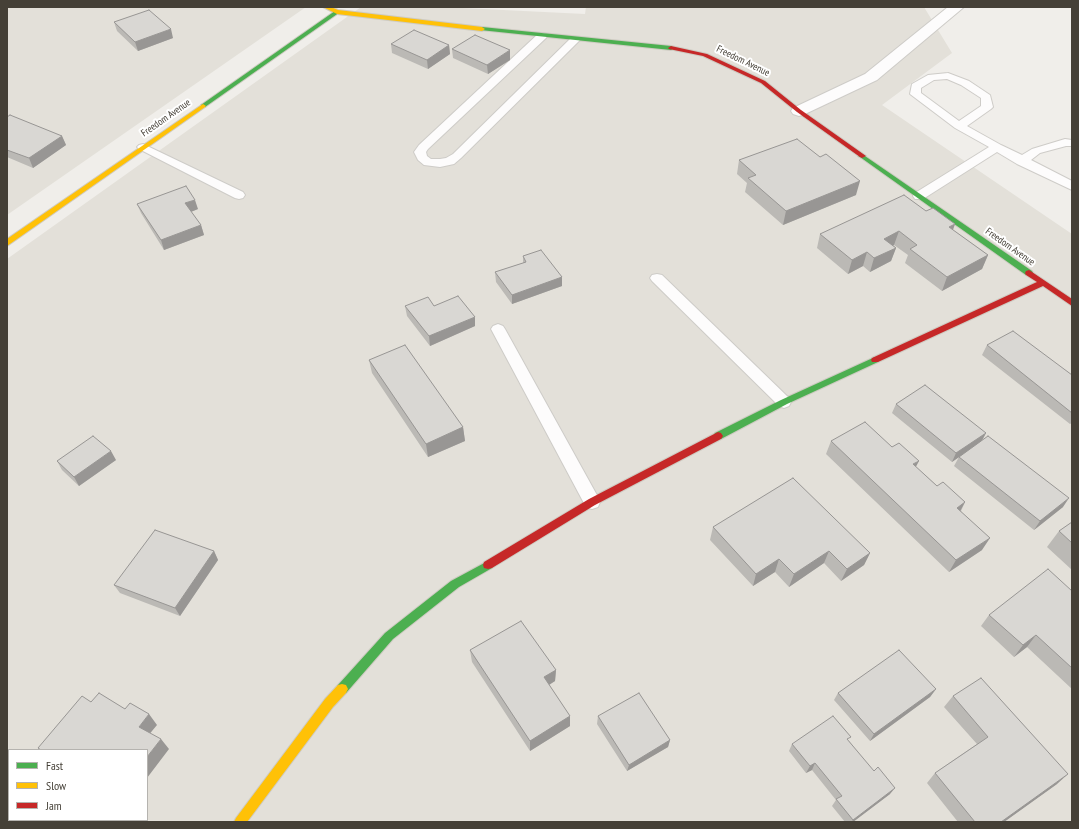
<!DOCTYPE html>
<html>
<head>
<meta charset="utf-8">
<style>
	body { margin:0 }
	#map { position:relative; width:1079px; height:829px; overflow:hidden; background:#f0eeea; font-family:"PT Sans Narrow",sans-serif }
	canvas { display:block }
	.frame { position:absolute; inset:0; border:8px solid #454037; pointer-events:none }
	.legend { position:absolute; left:8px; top:749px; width:140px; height:72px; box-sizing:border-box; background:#fff; border:1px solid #b5b3af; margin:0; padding:5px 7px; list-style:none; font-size:12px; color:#454037 }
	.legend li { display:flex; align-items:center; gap:8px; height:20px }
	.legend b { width:20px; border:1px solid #b5b3af }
</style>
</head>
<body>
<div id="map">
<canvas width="1079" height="829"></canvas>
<div class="frame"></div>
<ul class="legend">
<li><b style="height:5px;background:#4caf50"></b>Fast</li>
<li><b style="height:5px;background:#ffc107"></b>Slow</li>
<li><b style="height:5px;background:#c62828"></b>Jam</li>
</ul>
</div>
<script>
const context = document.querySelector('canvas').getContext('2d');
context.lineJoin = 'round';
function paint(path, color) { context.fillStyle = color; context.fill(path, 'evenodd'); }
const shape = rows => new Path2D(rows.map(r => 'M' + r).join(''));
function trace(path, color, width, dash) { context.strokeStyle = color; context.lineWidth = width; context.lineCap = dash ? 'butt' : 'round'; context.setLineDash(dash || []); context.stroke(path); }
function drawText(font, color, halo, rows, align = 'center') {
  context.font = font + ' "PT Sans Narrow",sans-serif'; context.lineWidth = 4; context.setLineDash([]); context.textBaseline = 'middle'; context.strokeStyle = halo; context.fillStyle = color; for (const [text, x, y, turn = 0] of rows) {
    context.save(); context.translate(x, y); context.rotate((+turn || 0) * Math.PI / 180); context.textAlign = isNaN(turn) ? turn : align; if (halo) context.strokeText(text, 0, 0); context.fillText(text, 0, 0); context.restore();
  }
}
paint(shape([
	[7,7,306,7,7,215],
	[361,7,442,7,585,14,586,7,924,7,952,53,882,105,1072,234,1072,822,7,822,7,259],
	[9,750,147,750,147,820,9,820]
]), '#e3e0d9');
const lane = shape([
	[542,33,546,34,547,36,546,38,428,149,426,152,427,156,431,159,440,159,446,158,453,154,571,38,579,38,580,40,461,158,454,164,440,167,424,165,418,160,414,152,419,145,538,34,542,33],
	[948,73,969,81,990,95,993,107,991,109,967,126,1001,145,1022,155,1032,149,1065,139,1072,140,1072,146,1066,146,1040,153,1031,160,1072,181,1072,190,1017,164,997,152,923,199,915,199,913,196,915,193,989,147,955,128,910,94,912,84,928,75,948,73],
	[947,79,961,85,981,98,981,106,959,121,921,93,921,88,934,80,947,79],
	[143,144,243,192,245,195,243,198,239,199,235,198,139,149,137,147,139,145,143,144],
	[657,274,662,275,789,398,791,402,789,406,784,408,779,406,652,281,650,278,652,275,657,274],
	[498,324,503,326,505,329,598,497,600,502,598,507,592,509,586,507,491,329,493,326,498,324]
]);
const street = shape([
	[948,7,964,7,877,80,805,114,799,116,793,114,791,111,793,108,865,74,948,7]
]);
const fast = shape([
	[335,11,340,12,205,107,201,107,201,105,335,11],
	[482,27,671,46,674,48,671,50,480,30,480,28,482,27],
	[862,154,1032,271,1033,273,1032,275,1026,275,860,157,858,156,862,154],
	[875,357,878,358,879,360,878,362,787,404,721,439,715,439,713,436,715,433,781,400,875,357],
	[488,561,492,562,493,565,492,568,459,587,393,639,346,693,342,694,338,693,336,689,338,685,385,633,451,581,488,561]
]);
const slow = shape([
	[323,7,331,7,338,10,482,27,485,29,482,31,337,14,323,7],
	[203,104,206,106,205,107,7,246,7,239,203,104],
	[342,684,346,685,348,689,346,693,333,707,247,822,234,822,236,818,325,699,338,685,342,684]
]);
const jam = shape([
	[671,46,707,54,765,81,801,110,866,156,862,158,860,157,797,112,761,83,703,56,669,49,668,48,671,46],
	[1029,270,1072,299,1072,306,1043,286,878,362,872,362,871,360,872,358,1037,282,1026,275,1025,273,1026,271,1029,270],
	[718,432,721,433,723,436,721,439,595,505,492,568,488,569,484,568,483,565,484,562,589,499,718,432]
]);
trace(lane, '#ceccc8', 2);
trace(street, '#ceccc8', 2);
trace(fast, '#cecbc2', 2);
trace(slow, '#cecbc2', 2);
trace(jam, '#cecbc2', 2);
paint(lane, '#fdfcfc');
paint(street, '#fdfcfc');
paint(fast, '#4caf50');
paint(slow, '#ffc107');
paint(jam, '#c62828');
paint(shape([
	[114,22,173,38,138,51,117,31],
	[391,44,449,45,450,54,428,69,392,53],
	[452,49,510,60,488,74,453,58],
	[7,117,62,136,66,145,33,168,7,157],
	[820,157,856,195,783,225,745,192,747,183,737,174,739,160],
	[137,204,198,209,191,212,201,225,204,235,164,250,141,213],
	[926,211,955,224,953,230,988,255,982,269,942,291,905,263,908,255,894,245,893,245,896,248,891,261,870,272,863,266,848,274,817,248,820,234],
	[523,256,562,277,562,286,512,304,496,282,495,272,523,263],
	[405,306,434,306,475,326,430,346,407,316],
	[987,345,1072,375,1072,423,1070,424,982,355],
	[369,360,463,427,465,441,428,457,372,373],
	[896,404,986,433,982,441,1063,507,1034,530,954,466,959,457,960,456,952,462,892,413],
	[831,441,892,447,916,467,937,486,965,502,961,511,982,550,949,572,826,454],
	[116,460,79,486,62,470,57,461],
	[1072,522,1072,570,1047,547,1059,531],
	[713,527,870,553,864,565,841,581,824,563,789,587,775,572,753,586,710,540],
	[214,551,218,560,180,616,120,593,114,585],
	[1072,591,1072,689,1027,647,1014,657,981,626,989,615],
	[470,650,556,670,555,681,549,685,570,726,530,751,472,662],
	[936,689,930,697,870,741,834,700,838,693],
	[953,696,1057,784,1004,822,958,822,927,783,935,773,977,744,944,707],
	[598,716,670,740,668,747,627,771,597,724],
	[849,741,890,794,853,822,845,822,832,806,836,800,812,770,806,773,789,751,792,744]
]), '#bbb9b5');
paint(shape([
	[171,29,173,38,138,51,135,42],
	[449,45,450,54,428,69,427,60],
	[510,50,510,60,488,74,487,65],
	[62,136,66,145,33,168,29,158],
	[860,181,856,195,783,225,786,211],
	[195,200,198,209,188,213,185,203],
	[955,224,950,237,949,227],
	[201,225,204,235,164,250,161,240],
	[899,231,894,245,879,252,884,239],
	[896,248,891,261,870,272,874,258],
	[867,252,863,266,848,274,852,260],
	[988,255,982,269,942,291,947,277],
	[562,277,562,286,512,304,512,295],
	[475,317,475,326,430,346,429,336],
	[463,427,465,441,428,457,426,444],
	[986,433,981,442,952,462,956,453],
	[111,451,116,460,79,486,74,477],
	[919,461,912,474,913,464],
	[1069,498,1063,507,1034,530,1040,521],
	[965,502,958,515,957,508],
	[990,538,982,550,949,572,956,560],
	[214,551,218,560,180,616,175,608],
	[829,551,824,563,789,587,794,574],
	[870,553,864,565,841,581,847,569],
	[779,559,775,572,753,586,756,574],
	[1036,635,1027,647,1014,657,1023,645],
	[556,670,555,681,544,688,544,677],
	[936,689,930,697,870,741,874,734],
	[149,714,157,725,147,737,139,727],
	[570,716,570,726,530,751,530,741],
	[161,739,169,749,147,778,147,757],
	[670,740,668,747,627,771,629,765],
	[815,763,812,770,806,773,810,766],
	[1068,774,1057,784,1004,822,1001,822],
	[895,788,890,794,853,822,851,822,853,820]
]), '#989694');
const building = shape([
	[149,10,171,29,135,42,114,22,149,10],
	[414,30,449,45,427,60,391,44,414,30],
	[475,35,510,50,487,65,452,49,475,35],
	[10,115,62,136,29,158,7,150,7,117,10,115],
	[797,139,820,157,826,154,860,181,786,211,748,178,756,175,739,160,797,139],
	[186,186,195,200,185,203,201,225,161,240,137,204,186,186],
	[904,195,926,211,933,208,955,224,949,227,988,255,947,277,910,249,917,245,899,231,884,239,896,248,874,258,867,252,852,260,820,234,904,195],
	[541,250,562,277,512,295,495,272,526,262,523,256,541,250],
	[458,296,475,317,429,336,405,306,428,297,434,306,458,296],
	[1013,331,1072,375,1072,413,987,345,1013,331],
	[405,345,463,427,426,444,369,360,405,345],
	[925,385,986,433,956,453,896,404,925,385],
	[865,422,892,447,899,443,919,461,913,464,937,486,943,482,965,502,957,508,990,538,956,560,831,441,865,422],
	[93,436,111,451,74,477,57,461,93,436],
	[988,436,1069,498,1040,521,959,457,988,436],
	[793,478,870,553,847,569,829,551,794,574,779,559,756,574,713,527,793,478],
	[1072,522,1072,543,1059,531,1072,522],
	[155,530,214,551,175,608,114,585,155,530],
	[1048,569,1072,591,1072,668,1036,635,1023,645,989,615,1048,569],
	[521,621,556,670,544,677,570,716,530,741,470,650,521,621],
	[899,650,936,689,874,734,838,693,899,650],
	[981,678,1068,774,1001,822,975,822,935,773,988,737,953,696,981,678],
	[99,693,125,709,130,703,149,714,139,727,161,739,147,757,147,750,41,750,38,748,82,696,91,702,99,693],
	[639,693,670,740,629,765,598,716,639,693],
	[833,716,851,737,847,739,874,771,878,767,895,788,853,820,836,799,842,796,815,763,810,766,792,744,833,716],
	[7,806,9,808,9,820,24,820,27,822,7,822,7,806]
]);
paint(building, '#d9d7d3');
trace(building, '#989694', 1);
drawText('10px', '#454037', '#fff', [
	["Freedom Avenue",743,61,26],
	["Freedom Avenue",166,118,-35],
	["Freedom Avenue",1010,247,35]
]);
</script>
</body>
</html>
